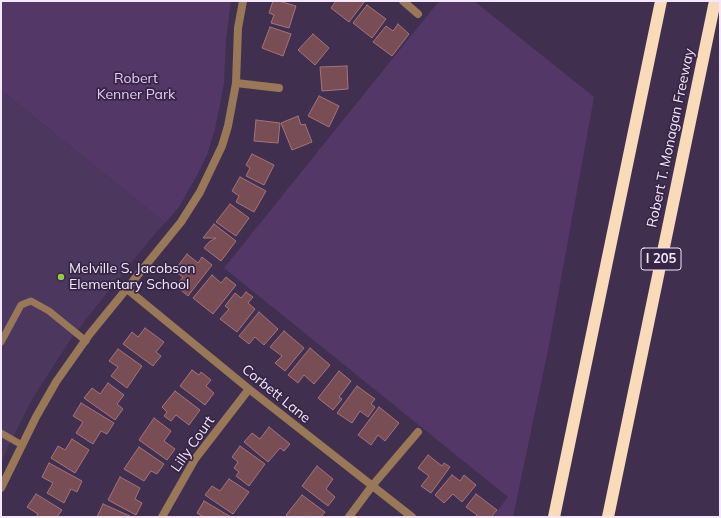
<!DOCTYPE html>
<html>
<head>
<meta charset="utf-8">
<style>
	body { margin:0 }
	#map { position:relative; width:721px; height:518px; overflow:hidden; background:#412f50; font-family:Mulish,sans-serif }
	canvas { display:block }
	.frame { position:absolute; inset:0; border:2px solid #f3e8fd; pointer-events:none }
</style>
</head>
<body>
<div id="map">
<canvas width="721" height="518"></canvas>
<div class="frame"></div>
</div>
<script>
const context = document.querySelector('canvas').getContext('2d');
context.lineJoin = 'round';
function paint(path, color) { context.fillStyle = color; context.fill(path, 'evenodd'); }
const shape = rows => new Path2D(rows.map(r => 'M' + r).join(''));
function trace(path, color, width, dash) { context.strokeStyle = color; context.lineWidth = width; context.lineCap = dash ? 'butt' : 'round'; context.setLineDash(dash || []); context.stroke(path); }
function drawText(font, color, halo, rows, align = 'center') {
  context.font = font + ' Mulish,sans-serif'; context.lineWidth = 3.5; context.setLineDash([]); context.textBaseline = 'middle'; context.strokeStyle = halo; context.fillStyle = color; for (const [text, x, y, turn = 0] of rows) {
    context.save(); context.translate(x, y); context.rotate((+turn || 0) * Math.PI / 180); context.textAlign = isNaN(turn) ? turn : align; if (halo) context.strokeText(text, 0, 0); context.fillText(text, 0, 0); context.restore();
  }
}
paint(shape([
	[1,90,165,223,153,236,87,318,68,343,31,401,1,462]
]), '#4c375f');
paint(shape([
	[1,1,231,1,226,40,224,84,215,129,207,155,195,179,179,207,165,223,1,90],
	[439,1,474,1,594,97,549,345,513,517,492,517,508,497,224,268]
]), '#523767');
const building = shape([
	[273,1,279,1,296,6,289,28,271,23,274,15,269,13,273,1],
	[336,1,365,1,349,22,331,8,336,1],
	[367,5,386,19,372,38,353,23,367,5],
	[398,24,409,34,392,56,373,42,386,26,393,31,398,24],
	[270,27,291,34,283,56,262,48,270,27],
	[313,34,329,48,315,65,298,50,313,34],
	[347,66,348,89,322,91,320,67,347,66],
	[319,96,339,106,329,127,308,116,319,96],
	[298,116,301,125,305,124,312,142,292,150,281,123,298,116],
	[256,120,280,123,278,143,254,141,256,120],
	[252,154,274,165,264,185,246,176,250,168,246,165,252,154],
	[240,177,266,191,254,212,236,202,239,196,232,191,240,177],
	[230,204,249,218,236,236,216,222,230,204],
	[214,224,236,241,221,261,204,248,209,242,216,238,203,238,214,224],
	[187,254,198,263,202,257,212,265,188,296,176,286,183,277,174,271,187,254],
	[212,275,221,283,226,277,236,285,213,314,193,298,212,275],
	[246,292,253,297,248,303,255,309,237,332,220,319,229,309,225,306,235,293,241,298,246,292],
	[259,312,278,329,264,345,255,337,249,344,239,336,259,312],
	[145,328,164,342,156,352,161,356,153,366,123,344,132,332,138,337,145,328],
	[284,331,304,348,285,371,275,363,282,356,270,347,284,331],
	[310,348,330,365,314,384,304,375,298,383,288,375,310,348],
	[118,349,142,366,127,388,111,376,118,367,109,361,118,349],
	[192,370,199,375,201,372,211,380,206,386,214,393,205,405,180,386,192,370],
	[339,371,351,381,339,397,342,399,333,410,318,398,339,371],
	[108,383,124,395,117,404,123,409,115,420,84,398,92,388,100,394,108,383],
	[357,386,375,399,371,404,375,407,368,417,360,411,352,423,337,413,357,386],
	[175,391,200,410,189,425,176,415,171,421,164,416,167,412,162,407,175,391],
	[81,403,114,423,107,434,101,431,93,444,76,433,83,422,73,416,81,403],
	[379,407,399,423,385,441,378,435,371,445,358,435,379,407],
	[154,418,171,431,164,441,175,449,167,460,139,440,154,418],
	[269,427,290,444,284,451,280,448,268,462,244,442,252,433,260,439,269,427],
	[72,439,89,450,75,473,51,458,58,446,65,450,72,439],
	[240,446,265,464,249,486,236,476,239,472,234,468,238,462,232,457,240,446],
	[139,447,164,464,157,474,151,471,144,481,124,469,139,447],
	[428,455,442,466,444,463,450,467,431,493,421,486,429,476,418,468,428,455],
	[49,463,82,481,77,492,71,489,64,503,47,493,53,483,42,477,49,463],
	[317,466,333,479,326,489,335,497,328,506,302,486,317,466],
	[452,475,460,481,464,475,476,485,462,502,453,494,444,503,435,495,452,475],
	[120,477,140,488,135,499,142,503,136,515,108,500,120,477],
	[229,479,249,492,233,514,205,495,212,486,220,491,229,479],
	[36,494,62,510,57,517,36,517,38,514,27,507,36,494],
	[476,494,497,510,491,517,475,517,477,515,466,507,476,494],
	[302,495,325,512,321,517,309,517,307,516,306,517,288,517,286,515,302,495],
	[204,501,231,517,204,517,197,513,204,501],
	[103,504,132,517,97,517,103,504]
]);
paint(building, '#794d54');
trace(building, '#a3747b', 1);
trace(shape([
	[1,342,21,305,31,301,49,311,86,341],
	[1,433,22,445]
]), '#987856', 7);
trace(shape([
	[403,1,418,14],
	[236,83,279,88],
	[127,289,249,389,412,517],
	[1,488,36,417,56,382,89,335,181,222,200,192,222,146,228,126,236,83,238,28,243,1],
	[162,517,195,459,249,389],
	[349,517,372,486,418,432]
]), '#987856', 8);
trace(shape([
	[554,517,661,1],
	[608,517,715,1]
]), '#f9dab9', 12);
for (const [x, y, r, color] of [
	[61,277,4,"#94cc3c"]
]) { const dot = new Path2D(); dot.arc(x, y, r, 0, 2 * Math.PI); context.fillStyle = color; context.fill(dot); trace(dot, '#372545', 1.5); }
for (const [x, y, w] of [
	[661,259,40]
]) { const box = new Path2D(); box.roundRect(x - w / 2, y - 11, w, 22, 3); context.fillStyle = '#372545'; context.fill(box); trace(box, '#f3e8fd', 1); }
drawText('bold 13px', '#f3e8fd', null, [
	["I 205",661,259]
]);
drawText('14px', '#e3cbf9', '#372545', [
	["Robert",136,79],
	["Kenner Park",136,95]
]);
drawText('14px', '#f3e8fd', '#372545', [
	["Robert T. Monagan Freeway",671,138,-78],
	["Corbett Lane",276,394,39],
	["Lilly Court",193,444,-55]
]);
drawText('14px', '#f3e8fd', '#372545', [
	["Melville S. Jacobson",69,269],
	["Elementary School",69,285]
], 'left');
</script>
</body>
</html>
